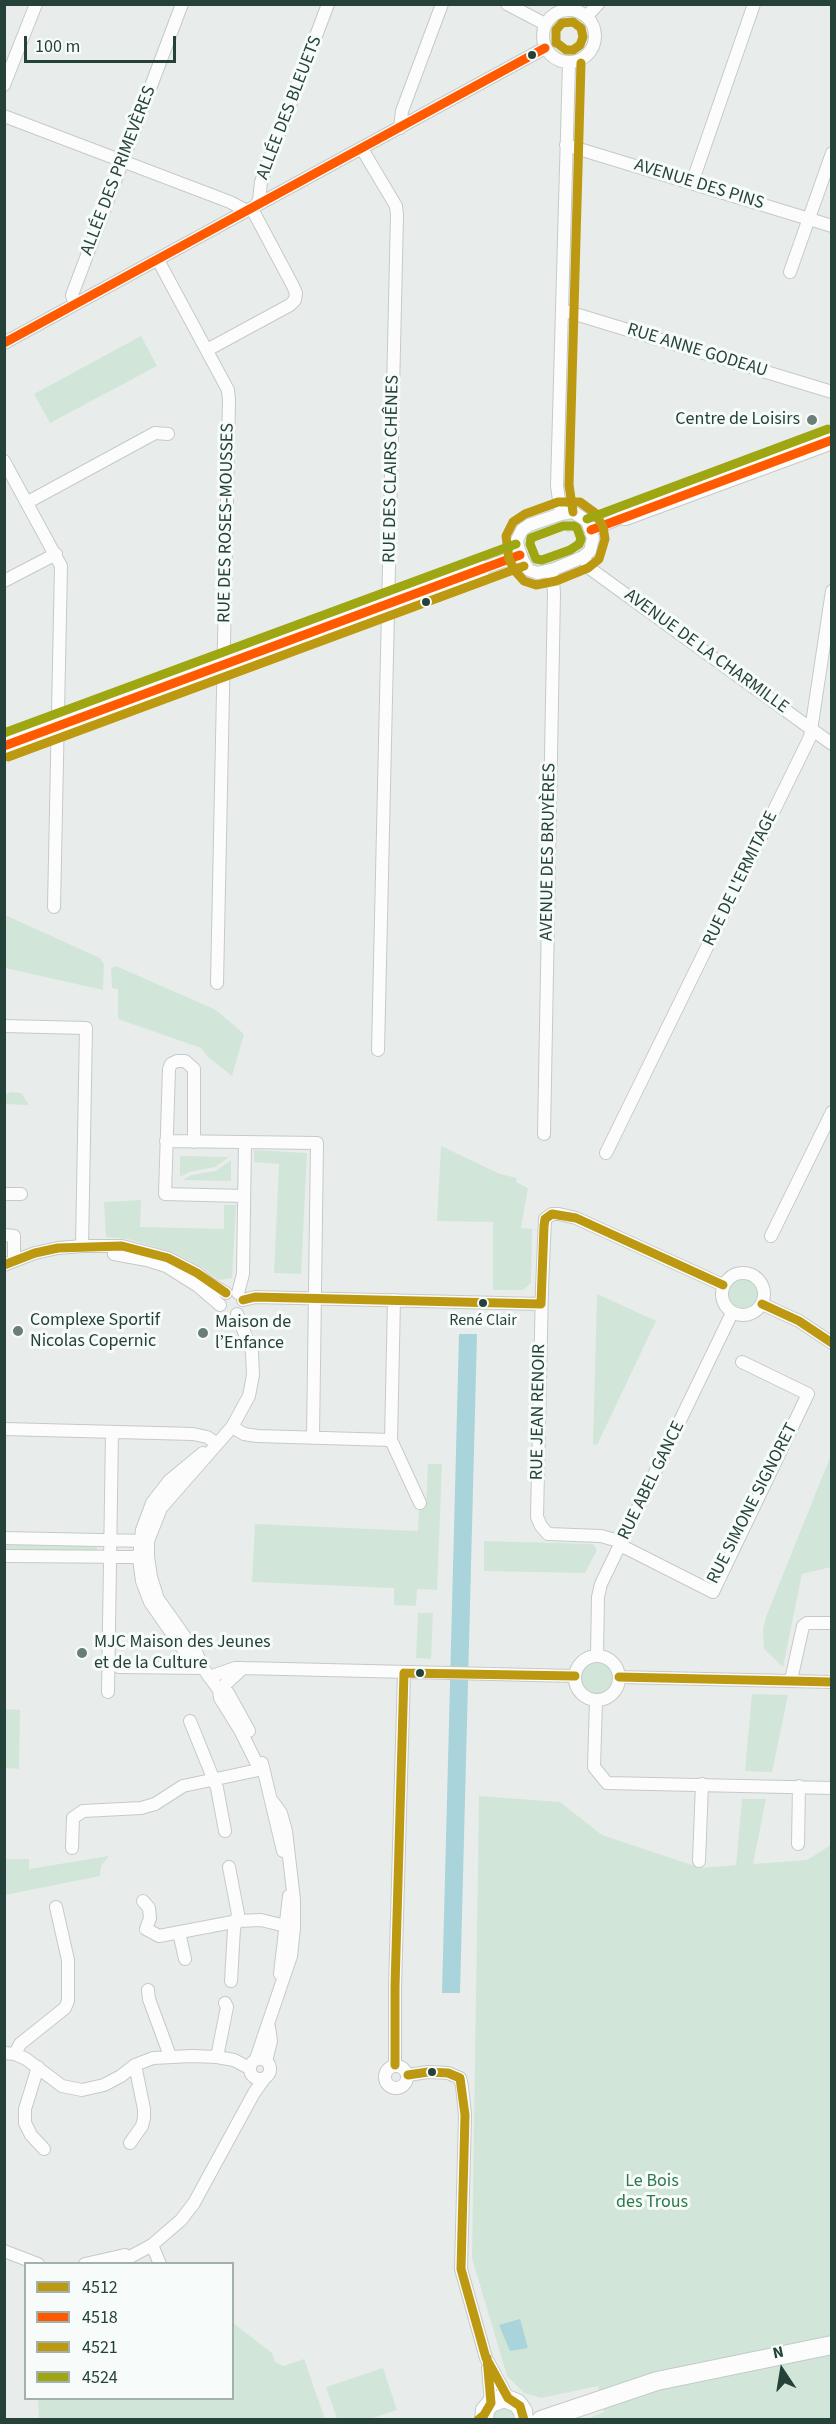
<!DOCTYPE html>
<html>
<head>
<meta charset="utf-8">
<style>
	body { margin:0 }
	#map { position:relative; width:836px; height:2424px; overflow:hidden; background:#e8edeb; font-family:"Source Sans 3",sans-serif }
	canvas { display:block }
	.frame { position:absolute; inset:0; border:6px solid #24423a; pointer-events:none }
	.legend { position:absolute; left:24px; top:2262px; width:210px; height:138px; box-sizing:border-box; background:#f7fbf9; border:2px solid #a3b1ad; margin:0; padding:8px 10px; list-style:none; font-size:18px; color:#24423a }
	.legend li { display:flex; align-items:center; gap:12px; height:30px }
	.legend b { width:30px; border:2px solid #a3b1ad }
	.north { position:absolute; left:752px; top:2340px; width:60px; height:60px; -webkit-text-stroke:4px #f7fbf9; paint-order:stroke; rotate:348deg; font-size:16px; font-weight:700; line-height:24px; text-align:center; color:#24423a }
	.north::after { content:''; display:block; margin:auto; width:21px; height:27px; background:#24423a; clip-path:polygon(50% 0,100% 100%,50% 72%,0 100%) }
	.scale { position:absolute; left:24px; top:36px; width:152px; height:27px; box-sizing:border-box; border:3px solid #24423a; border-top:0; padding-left:8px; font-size:18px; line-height:21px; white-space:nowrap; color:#24423a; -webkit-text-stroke:4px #f7fbf9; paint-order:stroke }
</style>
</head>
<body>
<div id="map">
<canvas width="836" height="2424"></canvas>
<div class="frame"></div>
<ul class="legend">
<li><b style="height:8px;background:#bd9911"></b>4512</li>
<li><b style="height:8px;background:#ff5a00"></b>4518</li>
<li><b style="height:8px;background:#bd9911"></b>4521</li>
<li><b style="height:8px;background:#9ea711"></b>4524</li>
</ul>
<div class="north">N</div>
<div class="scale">100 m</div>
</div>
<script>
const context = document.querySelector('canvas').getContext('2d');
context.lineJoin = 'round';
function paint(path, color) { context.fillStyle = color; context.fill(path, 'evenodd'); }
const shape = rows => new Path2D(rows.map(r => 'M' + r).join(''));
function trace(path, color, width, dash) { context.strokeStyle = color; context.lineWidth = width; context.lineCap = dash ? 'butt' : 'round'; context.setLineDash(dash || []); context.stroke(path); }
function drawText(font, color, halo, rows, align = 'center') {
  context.font = font + ' "Source Sans 3",sans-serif'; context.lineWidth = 6; context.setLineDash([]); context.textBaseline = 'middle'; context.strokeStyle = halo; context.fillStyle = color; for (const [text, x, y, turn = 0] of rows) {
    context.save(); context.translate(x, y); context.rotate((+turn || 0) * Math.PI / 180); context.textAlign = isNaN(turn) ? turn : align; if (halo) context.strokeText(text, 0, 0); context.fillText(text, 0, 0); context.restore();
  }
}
paint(shape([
	[141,336,157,366,50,423,34,394],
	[566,516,580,519,578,529,568,533,562,528,527,540,522,538,525,533],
	[585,525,587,530,587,549,542,569,532,567,521,547,540,561,583,544,580,541],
	[5,915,100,958,104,964,103,990,5,968],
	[116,966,216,1010,244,1034,232,1076,208,1057,201,1048,118,1019,118,989,112,988,111,968],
	[11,1092,21,1093,29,1105,5,1104,5,1094],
	[441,1146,500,1174,517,1178,516,1182,528,1188,521,1228,532,1229,531,1283,523,1290,493,1290,493,1222,437,1221],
	[254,1150,307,1153,301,1274,274,1273,279,1164,254,1162],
	[180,1156,229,1157,215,1167,189,1172,180,1177],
	[231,1160,231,1181,183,1180,191,1175,216,1171],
	[141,1200,140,1227,224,1229,224,1205,236,1205,232,1278,218,1280,203,1268,175,1253,128,1239,106,1237,104,1202],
	'726 1294a17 17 0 1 1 34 0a17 17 0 1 1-34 0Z',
	[597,1294,656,1321,597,1445,593,1444],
	[831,1455,831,1567,802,1574,783,1667,764,1649,763,1630,766,1617],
	[428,1464,442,1464,437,1590,417,1589,416,1606,394,1605,394,1588,252,1582,255,1524,418,1531,419,1508,426,1508],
	[484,1541,593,1544,597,1550,585,1573,484,1571],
	[5,1543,97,1544,97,1553,5,1551],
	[418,1613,433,1613,431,1659,416,1658],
	'580 1677a17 17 0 1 1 34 0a17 17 0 1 1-34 0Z',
	[752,1694,788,1695,772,1772,745,1771],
	[5,1709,20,1710,19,1769,5,1768],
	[479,1796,560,1802,602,1835,701,1868,736,1865,742,1799,766,1799,753,1864,807,1860,831,1845,831,2419,587,2419,604,2412,598,2386,541,2398,524,2393,507,2376,472,2258],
	[109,1856,101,1866,100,1876,5,1895,5,1859,29,1859,29,1869],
	[233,2323,272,2353,275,2362,283,2366,304,2359,325,2419,39,2419,38,2399,232,2398],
	[383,2368,397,2410,370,2419,337,2419,326,2387],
	[506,2403,519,2420,489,2419,490,2413]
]), '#d1e6d8');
paint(shape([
	[459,1334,477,1334,460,1993,442,1993],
	[520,2319,528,2348,510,2351,499,2325]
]), '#a9d4db');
const minor = shape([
	[507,4,545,24],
	'543 36a26 26 0 1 1 52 0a26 26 0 1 1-52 0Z',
	[587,16,598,4],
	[4,85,36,4],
	[4,116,230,202,245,210,252,209],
	[400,128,402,111,442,4],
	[566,145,832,226],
	[362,149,396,206,397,215,378,1050],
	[692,183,754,4],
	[253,208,259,201,261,182,328,4],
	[158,260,228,390,229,400,217,983],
	[790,272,832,153],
	[75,304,72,295,182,4],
	[562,310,832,392],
	[4,343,545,48],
	[207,350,290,305,295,300,296,293,293,286,252,209],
	[4,461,61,566,54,907],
	[28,502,155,433,168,434],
	[573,512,587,521,593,538,590,551,583,557,552,570,537,573,529,570,523,561,518,547,517,540,522,530,529,525,561,514,573,512],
	[561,514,557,486,569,63],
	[591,530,625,516],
	[583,557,592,570,832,744],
	[481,569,520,555],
	[4,581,56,554],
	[4,1026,86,1028,82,1246],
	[544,1134,554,593,552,570],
	[166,1141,317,1143,313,1438],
	[194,1142,194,1069,185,1061,177,1061,171,1064,169,1069,165,1194,244,1196],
	[606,1153,810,737,832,591],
	[4,1194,21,1194],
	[4,1235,14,1236,14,1261],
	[771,1236,832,1112],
	[114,1254,147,1260,166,1266,198,1286,220,1305],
	[4,1265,35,1253,58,1248,82,1246,122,1246,168,1258,197,1273,210,1284,226,1293],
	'722 1294a21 21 0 1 1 42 0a21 21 0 1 1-42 0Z',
	[238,1293,243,1274,245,1143],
	[243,1300,255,1297,541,1304],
	[394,1300,391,1440,420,1503],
	[762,1304,799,1321,832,1343],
	[237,1314,252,1352,253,1375,249,1396,232,1427,161,1508,148,1541,148,1557,151,1577,158,1599,197,1654,203,1668,219,1690,220,1698,240,1730,256,1762,263,1769],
	[232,1427,244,1434,257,1436,391,1440],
	[4,1429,193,1434,207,1437,216,1443],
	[4,1538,147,1541],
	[622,1542,601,1536,548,1534,541,1526,537,1517,542,1288,545,1219,552,1214,559,1214,576,1218,723,1285],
	[620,1545,713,1592,808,1394,742,1362],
	[4,1556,144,1557],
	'575 1678a22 22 0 1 1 44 0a22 22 0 1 1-44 0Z',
	[597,1656,598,1597,601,1584,732,1313],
	[119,1667,203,1668],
	[202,1667,187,1655,150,1602,142,1581,139,1558,142,1530,152,1503,169,1481,203,1453],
	[209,1677,235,1668,243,1668,575,1676],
	[619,1677,832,1682],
	[791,1680,803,1626,807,1623,832,1623],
	[219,1690,228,1693,249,1731],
	[219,1690,243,1668],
	[108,1692,112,1432],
	[596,1700,594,1767,607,1783,832,1788],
	[190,1721,217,1788,225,1831],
	[262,1763,283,1851],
	[798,1844,799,1786],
	[72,1848,73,1818,83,1811,141,1808,155,1804,183,1786,263,1769],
	[699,1861,702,1784],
	[229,1867,238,1914,234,1929,231,1981],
	[143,1901,149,1908,150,1918,146,1929,159,1936,238,1921,261,1920,294,1928],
	[179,1932,185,1959],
	[280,1974,289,1896],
	[148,1990,149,1999,170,2056],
	[4,2053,15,2054,26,2059,62,2086,82,2090,104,2085,121,2076,135,2065,153,2058,192,2056,217,2057,234,2060,249,2068],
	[15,2054,20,2044,65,2008,68,2001,68,1960,56,1907],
	[217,2057,227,2007,225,2003],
	'250 2069a10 10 0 1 1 20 0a10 10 0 1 1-20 0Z',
	[256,2059,291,1956,294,1928,294,1900,286,1831,281,1813,273,1802],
	[266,2061,271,2041,269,2027],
	[395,2065,395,1987,404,1673],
	'385 2077a11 11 0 1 1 22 0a11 11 0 1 1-22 0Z',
	[38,2067,25,2109,25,2123,31,2135,44,2149],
	[408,2075,428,2072,448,2073,460,2078,462,2086,465,2115,461,2269,486,2358,508,2398],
	[130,2143,142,2126,144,2118,144,2109,135,2065],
	[152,2245,160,2264],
	[4,2251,38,2264],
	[85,2264,125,2255],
	[117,2264,152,2245,181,2220,194,2203,254,2093,264,2079],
	[488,2368,491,2403]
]);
const secondary = shape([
	[625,516,832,440],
	[4,746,481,569],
	[484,2420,485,2410,491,2403,504,2398,517,2403,523,2411,524,2420],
	[541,2420,657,2381,832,2345]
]);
trace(minor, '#c5cac8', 14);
trace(secondary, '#c3cbc8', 20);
trace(minor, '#fcfcfc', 12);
trace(secondary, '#fcfcfc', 18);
trace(shape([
	[552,1214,576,1218,723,1285],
	[4,1265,35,1253,58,1248,122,1246,168,1258,197,1273,226,1293],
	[243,1300,255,1297,541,1304],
	[541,1304,544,1226,545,1219,552,1214],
	[762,1304,799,1321,832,1343],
	[404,1673,575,1676],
	[619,1677,832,1682],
	[395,2065,395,1987,404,1673],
	[408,2075,428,2072,448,2073,460,2078,465,2115,461,2269,486,2358,508,2398,520,2406,524,2420],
	[478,2420,484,2415,491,2403,487,2358]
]), '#bd9911', 9);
trace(shape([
	[4,343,545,48],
	[591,530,832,440],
	[4,746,520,555]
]), '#ff5a00', 9);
trace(shape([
	[556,43,556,30,562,23,573,22,581,28,583,37,580,45,573,50,566,50,557,43],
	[573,512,569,485,581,63],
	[602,525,595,513,580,502,558,502,525,514,513,522,506,536,509,559,515,571,524,581,536,585,556,581,588,568,599,559,605,539,603,527],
	[8,757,524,566]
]), '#bd9911', 9);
trace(shape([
	[587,519,828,429],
	[563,526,574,526,577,528,581,539,579,544,570,550,542,560,536,559,530,544,531,538,563,526],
	[4,733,516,544]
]), '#9ea711', 9);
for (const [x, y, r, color] of [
	[532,55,5,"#24423a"],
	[812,420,6,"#697e78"],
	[426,602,5,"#24423a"],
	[483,1303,5,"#24423a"],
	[18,1331,6,"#697e78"],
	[203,1333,6,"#697e78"],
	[82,1653,6,"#697e78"],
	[420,1673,5,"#24423a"],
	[432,2072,5,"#24423a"]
]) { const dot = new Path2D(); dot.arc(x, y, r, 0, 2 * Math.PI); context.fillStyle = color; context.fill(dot); trace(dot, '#f7fbf9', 2); }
drawText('16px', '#24423a', '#f7fbf9', [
	["René Clair",483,1321]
]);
drawText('18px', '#24423a', '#f7fbf9', [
	["ALLÉE DES BLEUETS",290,108,-69],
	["ALLÉE DES PRIMEVÈRES",119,171,-69],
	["AVENUE DES PINS",699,185,17],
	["RUE ANNE GODEAU",697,351,17],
	["RUE DES CLAIRS CHÊNES",392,469,-89],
	["RUE DES ROSES-MOUSSES",227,523,-89],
	["AVENUE DE LA CHARMILLE",706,652,36],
	["AVENUE DES BRUYÈRES",549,852,-89],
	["RUE DE L'ERMITAGE",741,879,-64],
	["RUE JEAN RENOIR",539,1412,-89],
	["RUE ABEL GANCE",652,1481,-64],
	["RUE SIMONE SIGNORET",753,1504,-63]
]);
drawText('18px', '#24423a', '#f7fbf9', [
	["Centre de Loisirs",800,420,"right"],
	["Complexe Sportif",30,1321],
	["Nicolas Copernic",30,1342],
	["Maison de",215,1323],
	["l’Enfance",215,1344],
	["MJC Maison des Jeunes",94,1643],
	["et de la Culture",94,1664]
], 'left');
drawText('18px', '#2d7a4b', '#f7fbf9', [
	["Le Bois",652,2182],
	["des Trous",652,2203]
]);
</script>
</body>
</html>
